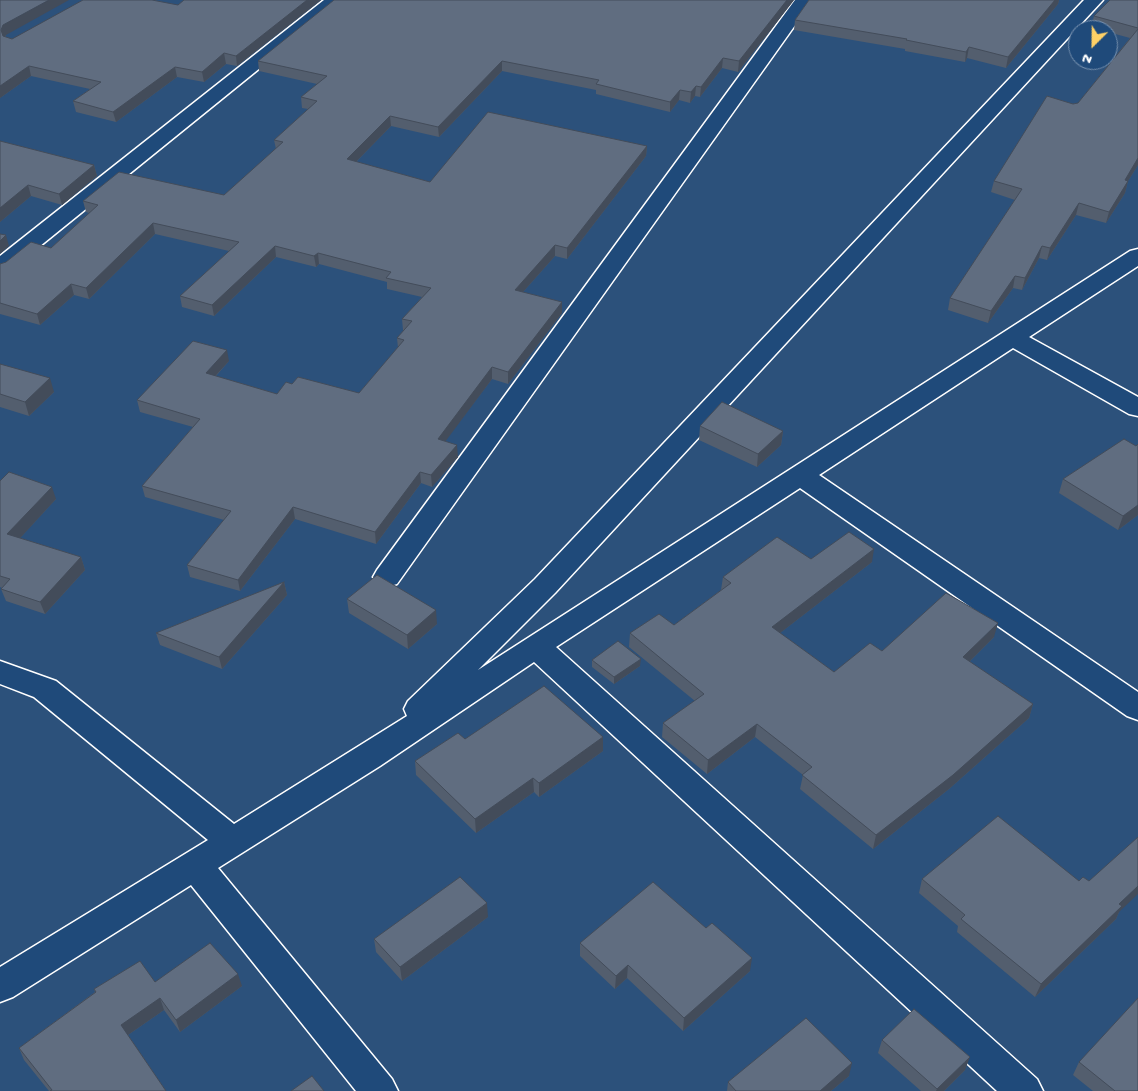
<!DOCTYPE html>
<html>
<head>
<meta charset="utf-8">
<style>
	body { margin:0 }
	#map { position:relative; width:1138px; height:1091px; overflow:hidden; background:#2c517b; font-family:"Gochi Hand",sans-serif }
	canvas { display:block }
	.north { position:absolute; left:1068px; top:20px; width:50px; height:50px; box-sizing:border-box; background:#1f4a7a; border:1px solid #7992af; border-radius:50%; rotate:203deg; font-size:14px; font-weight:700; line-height:20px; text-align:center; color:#fff }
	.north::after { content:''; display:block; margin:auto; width:18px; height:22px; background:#ffd166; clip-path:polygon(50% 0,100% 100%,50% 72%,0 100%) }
</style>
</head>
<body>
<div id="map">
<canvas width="1138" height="1091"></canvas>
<div class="north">N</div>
</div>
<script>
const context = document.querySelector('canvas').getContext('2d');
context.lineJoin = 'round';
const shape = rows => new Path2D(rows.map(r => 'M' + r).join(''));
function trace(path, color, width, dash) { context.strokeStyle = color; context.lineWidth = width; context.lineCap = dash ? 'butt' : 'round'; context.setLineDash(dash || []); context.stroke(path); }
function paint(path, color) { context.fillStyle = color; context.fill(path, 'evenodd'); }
const street = shape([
	[324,0,344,0,8,272,0,274,0,256,324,0],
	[795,0,813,0,397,584,387,587,377,584,373,577,377,570,795,0],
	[1084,0,1103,0,555,593,478,670,1130,251,1138,249,1138,266,1029,337,1138,397,1138,416,1129,414,1013,348,819,475,1138,692,1138,720,1127,716,800,488,556,647,1037,1079,1043,1091,997,1091,534,662,380,766,218,868,392,1079,398,1091,356,1091,191,885,13,997,0,1002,0,967,208,840,34,697,0,684,0,661,56,681,234,824,407,716,404,709,408,701,535,579,1084,0]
]);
trace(street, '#fff', 3);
paint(street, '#1f4a7a');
paint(shape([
	[0,0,6,35,5,37,12,39,178,5,184,0,321,0,237,66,226,64,204,82,177,77,116,122,76,112,73,101,90,89,31,76,0,98],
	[794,0,738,72,722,68,700,97,695,96,690,103,679,100,670,112,596,94,596,90,502,71,439,137,391,126,356,162,430,182,647,146,646,156,567,259,555,256,523,292,562,313,508,384,492,379,445,441,458,457,432,487,421,483,376,544,295,519,240,591,190,577,187,565,224,520,145,497,142,486,193,427,140,412,137,400,229,361,216,376,277,394,292,384,359,393,398,348,397,338,404,330,403,330,402,319,422,297,387,289,387,282,319,264,316,267,276,257,214,316,182,307,180,296,229,251,155,234,89,299,74,295,40,325,0,314,0,264,6,262,51,248,89,213,86,212,83,201,224,195,276,149,274,140,308,109,302,108,301,97,317,84,259,71,258,61],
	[809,0,1059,0,1058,4,1006,68,967,58,965,62,905,51,905,49,794,30,795,20],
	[1138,0,1138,165,1128,181,1125,193,1106,223,1076,215,1047,260,1039,258,1022,290,1013,288,988,323,948,310,950,298,1015,200,991,192,994,181,1073,104,1078,103,1130,38,1108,32,1108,30,1102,30,1091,27,1094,16],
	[0,141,94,165,97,176,62,205,31,196,0,222],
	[0,364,54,392,29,416,0,407],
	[700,426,783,431,781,445,757,467,699,440],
	[1063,479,1138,515,1118,530,1059,493],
	[0,481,56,499,20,538,81,557,85,570,45,614,6,601,1,589,2,588,0,587],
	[811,559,872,562,780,633,834,672,882,651,994,637,969,662,1033,704,1029,718,949,789,873,849,800,789,803,775,755,737,707,774,662,737,663,723,695,701,629,647,630,633,674,625,721,590,723,577],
	[284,582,287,595,222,669,160,645,156,633],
	[347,599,437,624,408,649,349,613],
	[592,660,640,666,614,684,592,667],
	[603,737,603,751,539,797,534,792,476,833,416,775,415,761,465,739],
	[922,879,1119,912,1116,919,1035,997,957,932,958,926,919,893],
	[488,917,402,981,376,952,374,939],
	[706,928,750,971,683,1031,627,978,615,989,580,956,580,943],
	[155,982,242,986,180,1032,164,1010,128,1035,166,1091,49,1091,24,1060,19,1048,95,992,94,989],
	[882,1040,965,1070,944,1091,921,1091,878,1053],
	[1079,1062,1138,1091,1093,1091,1073,1075],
	[849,1076,831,1091,727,1091,728,1082]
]), '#535e6e');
paint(shape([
	[49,0,69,0,6,35,3,40,1,30,3,25],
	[307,0,321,0,237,66,236,56],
	[787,0,794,0,738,72,739,61],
	[1055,0,1059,0,1058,4,1006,68,1008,57],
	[969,47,967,58,965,62,966,52],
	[224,53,226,64,204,82,202,72],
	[723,58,722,68,700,97,701,87],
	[502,61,502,71,439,137,438,127],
	[29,66,31,76,0,98,0,86],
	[175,67,177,77,116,122,113,112],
	[696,86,695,96,690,103,691,92],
	[680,90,679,100,670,112,670,102],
	[390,116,391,126,348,170,347,159],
	[647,146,646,156,567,259,567,248],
	[1138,158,1138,165,1125,186,1128,181,1125,193,1106,223,1109,212,1125,180],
	[94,165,97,176,62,205,59,194],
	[28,185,31,196,0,222,0,208],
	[1079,203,1076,215,1047,260,1050,248],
	[153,223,155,234,89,299,86,288],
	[6,235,9,246,0,254,0,241],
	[555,245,555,256,515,301,515,290],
	[275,246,276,257,214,316,212,305],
	[1042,246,1039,258,1022,290,1025,278],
	[318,253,319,264,316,267,314,256],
	[1015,276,1013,288,988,323,991,311],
	[71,284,74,295,40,325,37,314],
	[562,302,562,313,508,384,508,372],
	[227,350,229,361,208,384,206,373],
	[492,367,492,379,439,450,438,439],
	[50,378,54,392,29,416,25,402],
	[783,431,781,445,757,467,758,454],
	[457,445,458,457,432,487,431,475],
	[420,472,421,483,376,544,375,532],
	[52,487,56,499,12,547,7,534],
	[1138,505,1138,515,1118,530,1123,516],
	[293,507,295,519,240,591,238,580],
	[874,549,872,562,771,640,772,627],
	[81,557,85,570,45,614,40,602],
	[284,582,287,595,222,669,219,657],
	[436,610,437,624,408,649,407,635],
	[998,623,994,637,960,671,963,657],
	[641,659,640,666,614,684,614,677],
	[1033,704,1029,718,949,789,873,849,876,835],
	[757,724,755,737,707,774,708,760],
	[603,737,603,751,539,797,539,783],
	[533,778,534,792,476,833,475,819],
	[1138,886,1138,894,1119,912,1116,919,1035,997,1041,984,1119,904],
	[487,903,488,917,402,981,400,967],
	[752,958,750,971,683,1031,684,1018],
	[628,965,627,978,615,989,616,976],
	[238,974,242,986,180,1032,176,1020],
	[160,998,164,1010,125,1037,121,1025],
	[970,1057,965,1070,944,1091,936,1091,937,1089],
	[852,1063,849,1076,831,1091,820,1091]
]), '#434c5a');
const building = shape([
	[0,0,49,0,3,25,1,30,3,36,12,39,83,0,152,0,178,5,184,0,307,0,236,56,224,53,202,72,175,67,113,112,73,101,101,82,29,66,0,86,0,0],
	[334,0,787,0,739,61,723,58,701,87,696,86,691,92,680,90,670,102,596,84,599,80,502,61,438,127,390,116,347,159,430,182,488,112,647,146,567,248,555,245,515,290,562,302,508,372,492,367,438,439,457,445,431,475,420,472,375,532,293,507,238,580,187,565,231,511,142,486,200,419,137,400,193,341,227,350,206,373,277,394,286,382,292,384,298,377,359,393,404,340,397,338,412,321,402,319,431,288,386,278,391,272,318,253,314,256,275,246,212,305,180,296,239,242,153,223,86,288,71,284,37,314,0,303,0,264,6,262,31,242,51,248,98,205,83,201,119,172,224,195,283,142,274,140,317,101,301,97,327,76,258,61,334,0],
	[809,0,1055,0,1008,57,969,47,966,52,906,40,907,39,795,20,809,0],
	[1110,0,1138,0,1138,28,1094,16,1110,0],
	[1138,29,1138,158,1125,180,1128,181,1109,212,1079,203,1050,248,1042,246,1025,278,1015,276,991,311,950,298,1022,189,994,181,1047,96,1073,104,1078,103,1138,29],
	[0,141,94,165,59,194,28,185,0,208,0,141],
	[0,234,6,235,0,241,0,234],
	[0,364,50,378,25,402,0,394,0,364],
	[722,402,783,431,758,454,700,426,722,402],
	[1124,439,1136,446,1138,444,1138,505,1123,516,1063,479,1124,439],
	[9,472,52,487,7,534,81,557,40,602,1,589,10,579,0,576,0,481,9,472],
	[849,532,874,549,772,627,834,672,870,643,882,651,946,593,998,623,963,657,1033,704,953,775,876,835,802,775,812,767,757,724,708,760,663,723,704,694,630,633,659,614,674,625,731,583,723,577,777,537,811,559,849,532],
	[377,575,436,610,407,635,347,599,377,575],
	[284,582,219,657,156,633,284,582],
	[618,641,641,659,614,677,592,660,618,641],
	[544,686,603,737,539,783,533,778,475,819,415,761,458,733,465,739,544,686],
	[998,816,1079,881,1083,877,1089,881,1138,837,1138,886,1119,904,1122,906,1041,984,961,919,965,915,922,879,998,816],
	[460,877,487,903,400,967,374,939,460,877],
	[653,882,706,928,712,923,752,958,684,1018,628,965,616,976,580,943,653,882],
	[210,943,238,974,176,1020,160,998,121,1025,166,1091,50,1091,52,1090,19,1048,96,992,94,989,140,961,155,982,210,943],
	[1138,998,1138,1091,1115,1091,1079,1062,1138,998],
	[914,1009,970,1057,937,1089,882,1040,914,1009],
	[806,1018,852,1063,820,1091,736,1091,728,1082,806,1018],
	[312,1076,324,1091,291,1091,312,1076]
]);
paint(building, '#606d80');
trace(building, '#434c5a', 1);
</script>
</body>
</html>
